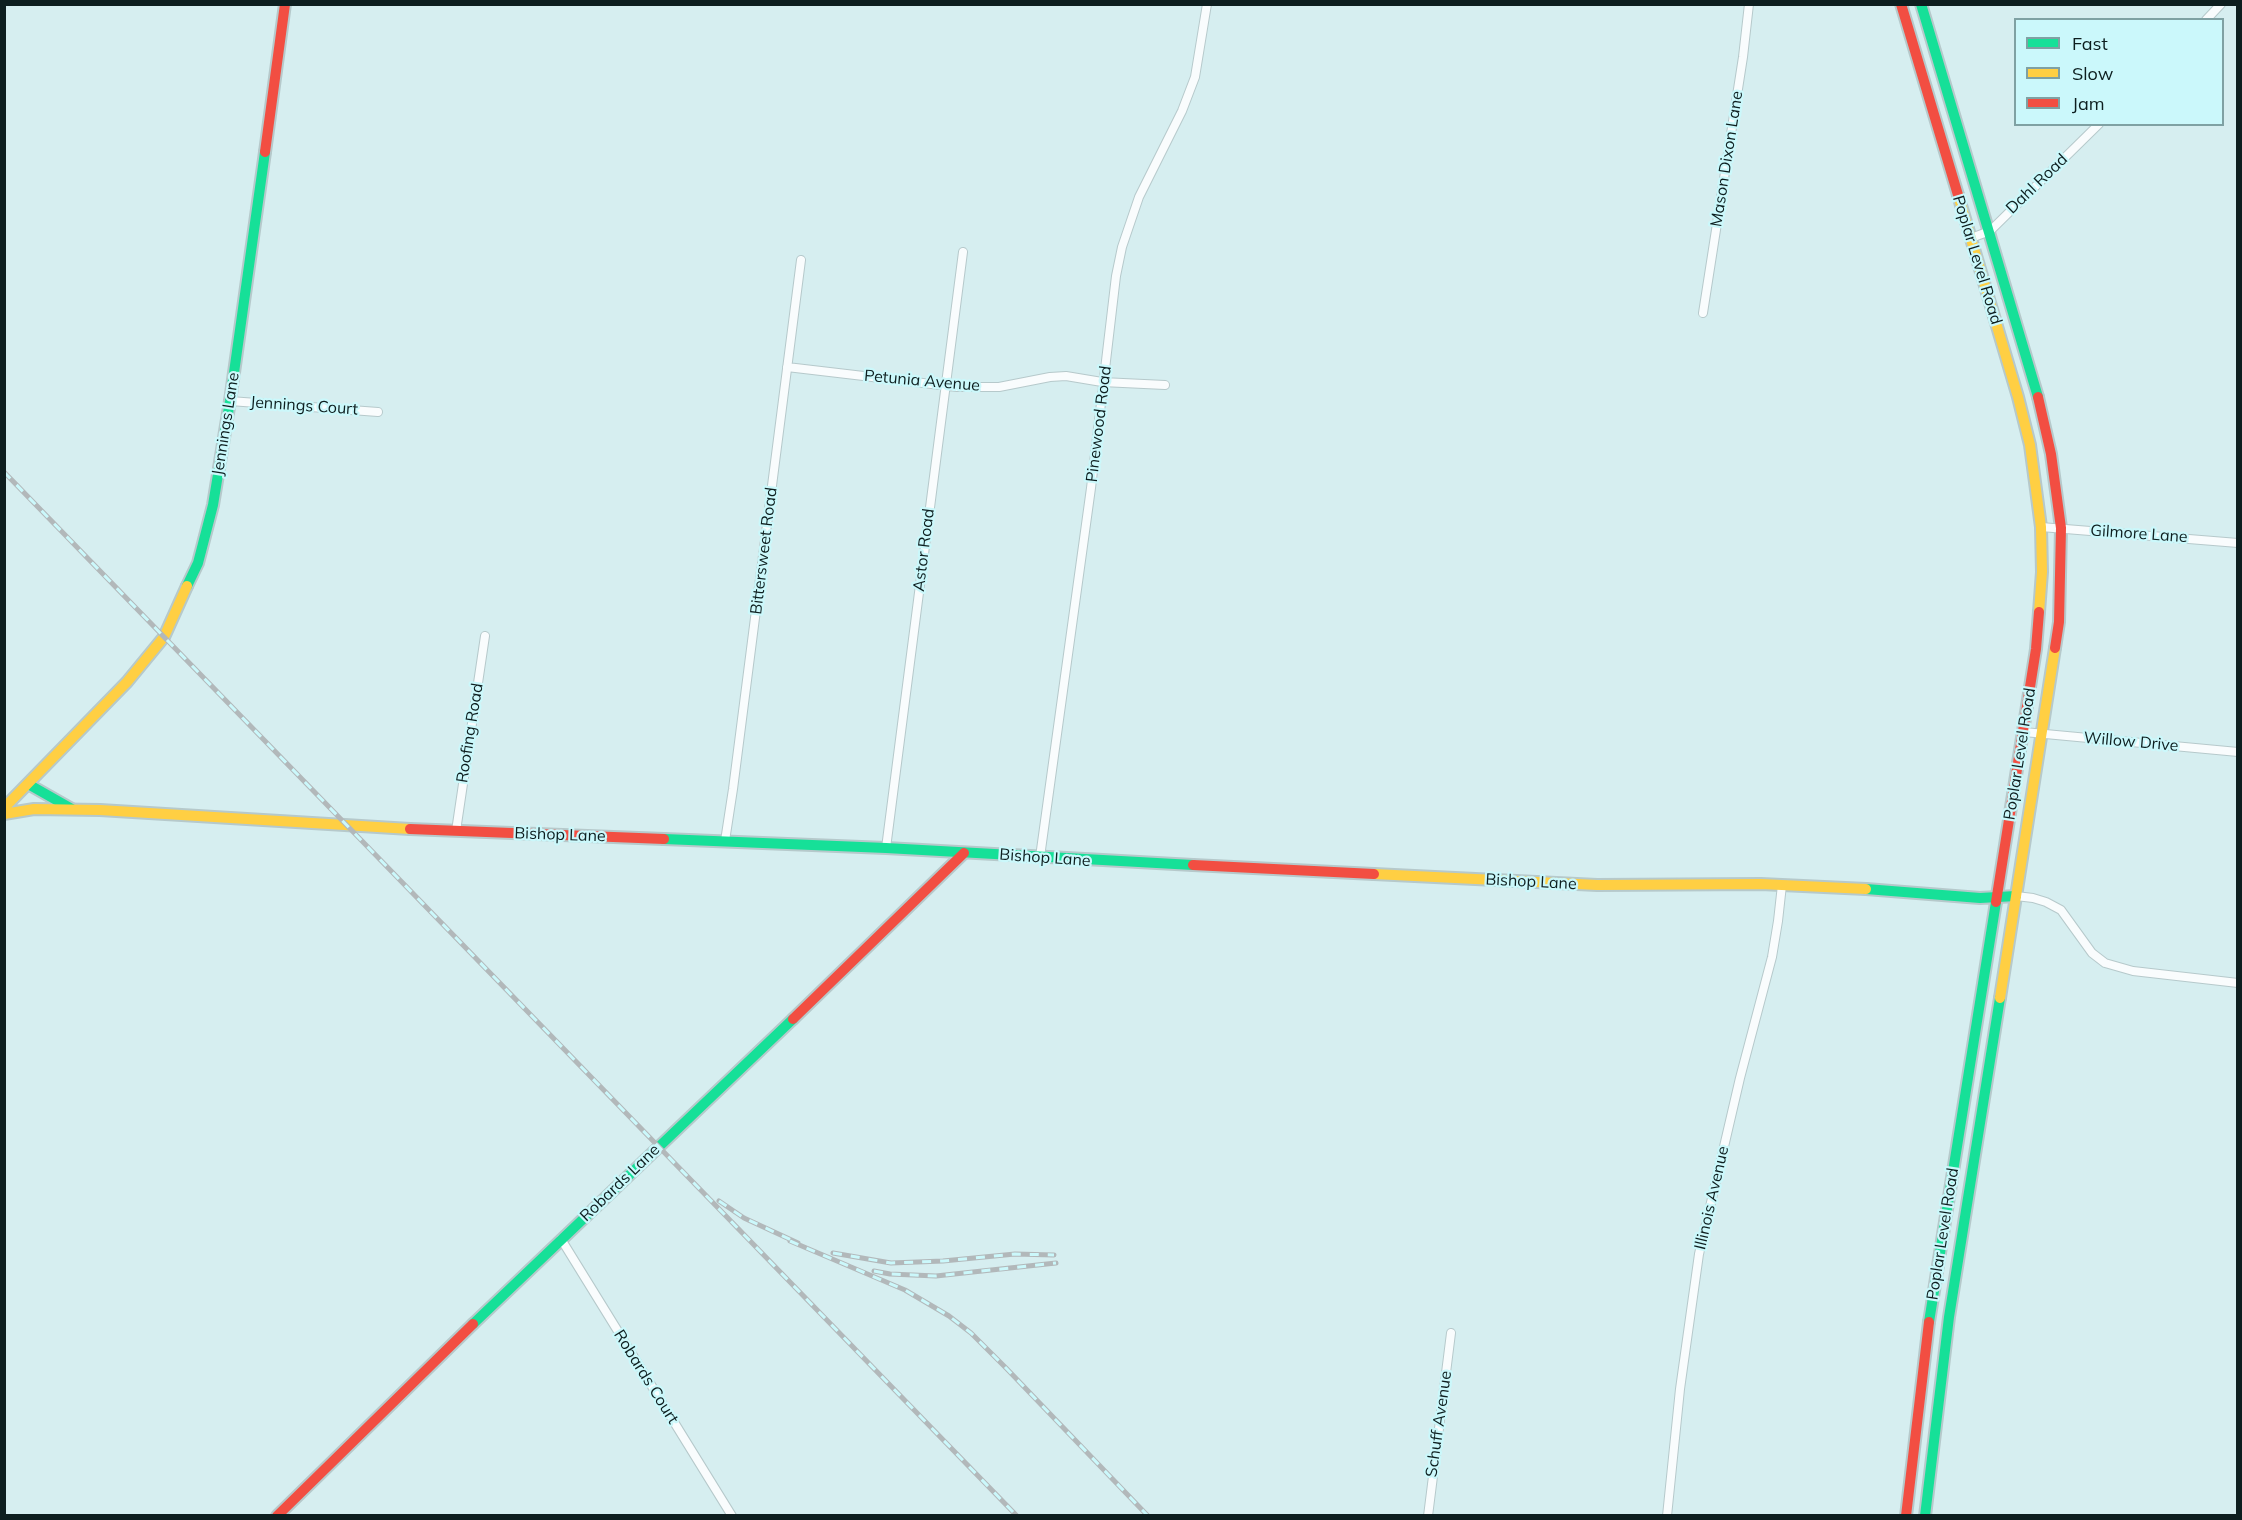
<!DOCTYPE html>
<html>
<head>
<meta charset="utf-8">
<style>
	body { margin:0 }
	#map { position:relative; width:2242px; height:1520px; overflow:hidden; background:#d6eef0; font-family:Mulish,sans-serif }
	canvas { display:block }
	.frame { position:absolute; inset:0; border:6px solid #0d1e1f; pointer-events:none }
	.legend { position:absolute; left:2014px; top:18px; width:210px; height:108px; box-sizing:border-box; background:#cbf8fb; border:2px solid #7fa1a3; margin:0; padding:8px 10px; list-style:none; font-size:18px; color:#0d1e1f }
	.legend li { display:flex; align-items:center; gap:12px; height:30px }
	.legend b { width:30px; border:2px solid #7fa1a3 }
</style>
</head>
<body>
<div id="map">
<canvas width="2242" height="1520"></canvas>
<div class="frame"></div>
<ul class="legend">
<li><b style="height:8px;background:#16e098"></b>Fast</li>
<li><b style="height:8px;background:#ffcf43"></b>Slow</li>
<li><b style="height:8px;background:#f24e42"></b>Jam</li>
</ul>
</div>
<script>
const context = document.querySelector('canvas').getContext('2d');
context.lineJoin = 'round';
const shape = rows => new Path2D(rows.map(r => 'M' + r).join(''));
function trace(path, color, width, dash) { context.strokeStyle = color; context.lineWidth = width; context.lineCap = dash ? 'butt' : 'round'; context.setLineDash(dash || []); context.stroke(path); }
function drawText(font, color, halo, rows, align = 'center') {
  context.font = font + ' Mulish,sans-serif'; context.lineWidth = 4.5; context.setLineDash([]); context.textBaseline = 'middle'; context.strokeStyle = halo; context.fillStyle = color; for (const [text, x, y, turn = 0] of rows) {
    context.save(); context.translate(x, y); context.rotate((+turn || 0) * Math.PI / 180); context.textAlign = isNaN(turn) ? turn : align; if (halo) context.strokeText(text, 0, 0); context.fillText(text, 0, 0); context.restore();
  }
}
const street = shape([
	[2206,20,2221,4],
	[1971,238,1990,231,2099,124],
	[1703,313,1743,57,1749,4],
	[787,367,957,387,999,387,1050,377,1066,376,1102,382,1165,385],
	[230,401,378,412],
	[2041,527,2238,543],
	[2024,732,2238,752],
	[456,831,485,636],
	[725,841,733,789,801,260],
	[886,848,963,252],
	[1040,857,1091,488,1116,276,1122,247,1139,197,1182,111,1195,77,1207,4],
	[2016,896,2033,898,2046,902,2061,910,2092,953,2105,963,2133,971,2238,983],
	[561,1239,732,1516],
	[1428,1516,1451,1333],
	[1667,1516,1680,1389,1699,1254,1740,1078,1772,957,1778,921,1782,885]
]);
const fast = shape([
	[1921,4,2038,397],
	[187,586,198,563,213,505,230,401,265,152],
	[28,784,72,809],
	[664,839,886,848,1193,865],
	[1866,889,1980,898,2016,896],
	[1929,1322,1996,902],
	[473,1324,793,1019],
	[1925,1516,1949,1317,2000,998]
]);
const slow = shape([
	[1958,195,2018,397,2030,445,2041,527,2042,572,2039,612],
	[4,808,127,682,164,637,187,586],
	[4,814,34,809,100,810,410,829],
	[1374,874,1597,885,1761,884,1866,889],
	[2000,998,2055,648]
]);
const jam = shape([
	[1901,4,1958,195],
	[265,152,285,4],
	[2038,397,2051,454,2061,528,2059,622,2055,648],
	[410,829,664,839],
	[1193,865,1374,874],
	[1996,902,2036,649,2039,612],
	[793,1019,964,853],
	[277,1516,473,1324],
	[1906,1516,1929,1322]
]);
trace(street, '#b6c9cb', 10);
trace(fast, '#b6c9cb', 14);
trace(slow, '#b6c9cb', 14);
trace(jam, '#b6c9cb', 14);
trace(street, '#f9fcfd', 8);
trace(fast, '#16e098', 10);
trace(slow, '#ffcf43', 10);
trace(jam, '#f24e42', 10);
const rail = shape([
	[4,472,1017,1516],
	[719,1201,744,1218,798,1243],
	[790,1241,905,1290,949,1316,971,1333,1006,1368,1148,1516],
	[833,1253,891,1263,943,1261,1015,1254,1054,1255],
	[874,1271,890,1274,936,1276,1056,1263]
]);
trace(rail, '#b2b8ba', 5);
trace(rail, '#cbf8fb', 3, [9]);
drawText('16px', '#0d1e1f', '#cbf8fb', [
	["Mason Dixon Lane",1727,159,-81],
	["Dahl Road",2037,184,-44],
	["Poplar Level Road",1977,260,73],
	["Petunia Avenue",922,381,5],
	["Jennings Court",304,406,4],
	["Jennings Lane",226,424,-81],
	["Pinewood Road",1099,424,-83],
	["Gilmore Lane",2139,534,4],
	["Astor Road",924,550,-83],
	["Bittersweet Road",764,551,-83],
	["Roofing Road",470,733,-81],
	["Willow Drive",2131,742,5],
	["Poplar Level Road",2020,754,-81],
	["Bishop Lane",560,835,2],
	["Bishop Lane",1045,858,4],
	["Bishop Lane",1531,882,3],
	["Robards Lane",620,1183,-44],
	["Illinois Avenue",1712,1198,-77],
	["Poplar Level Road",1943,1234,-81],
	["Robards Court",646,1377,58],
	["Schuff Avenue",1439,1424,-82]
]);
</script>
</body>
</html>
